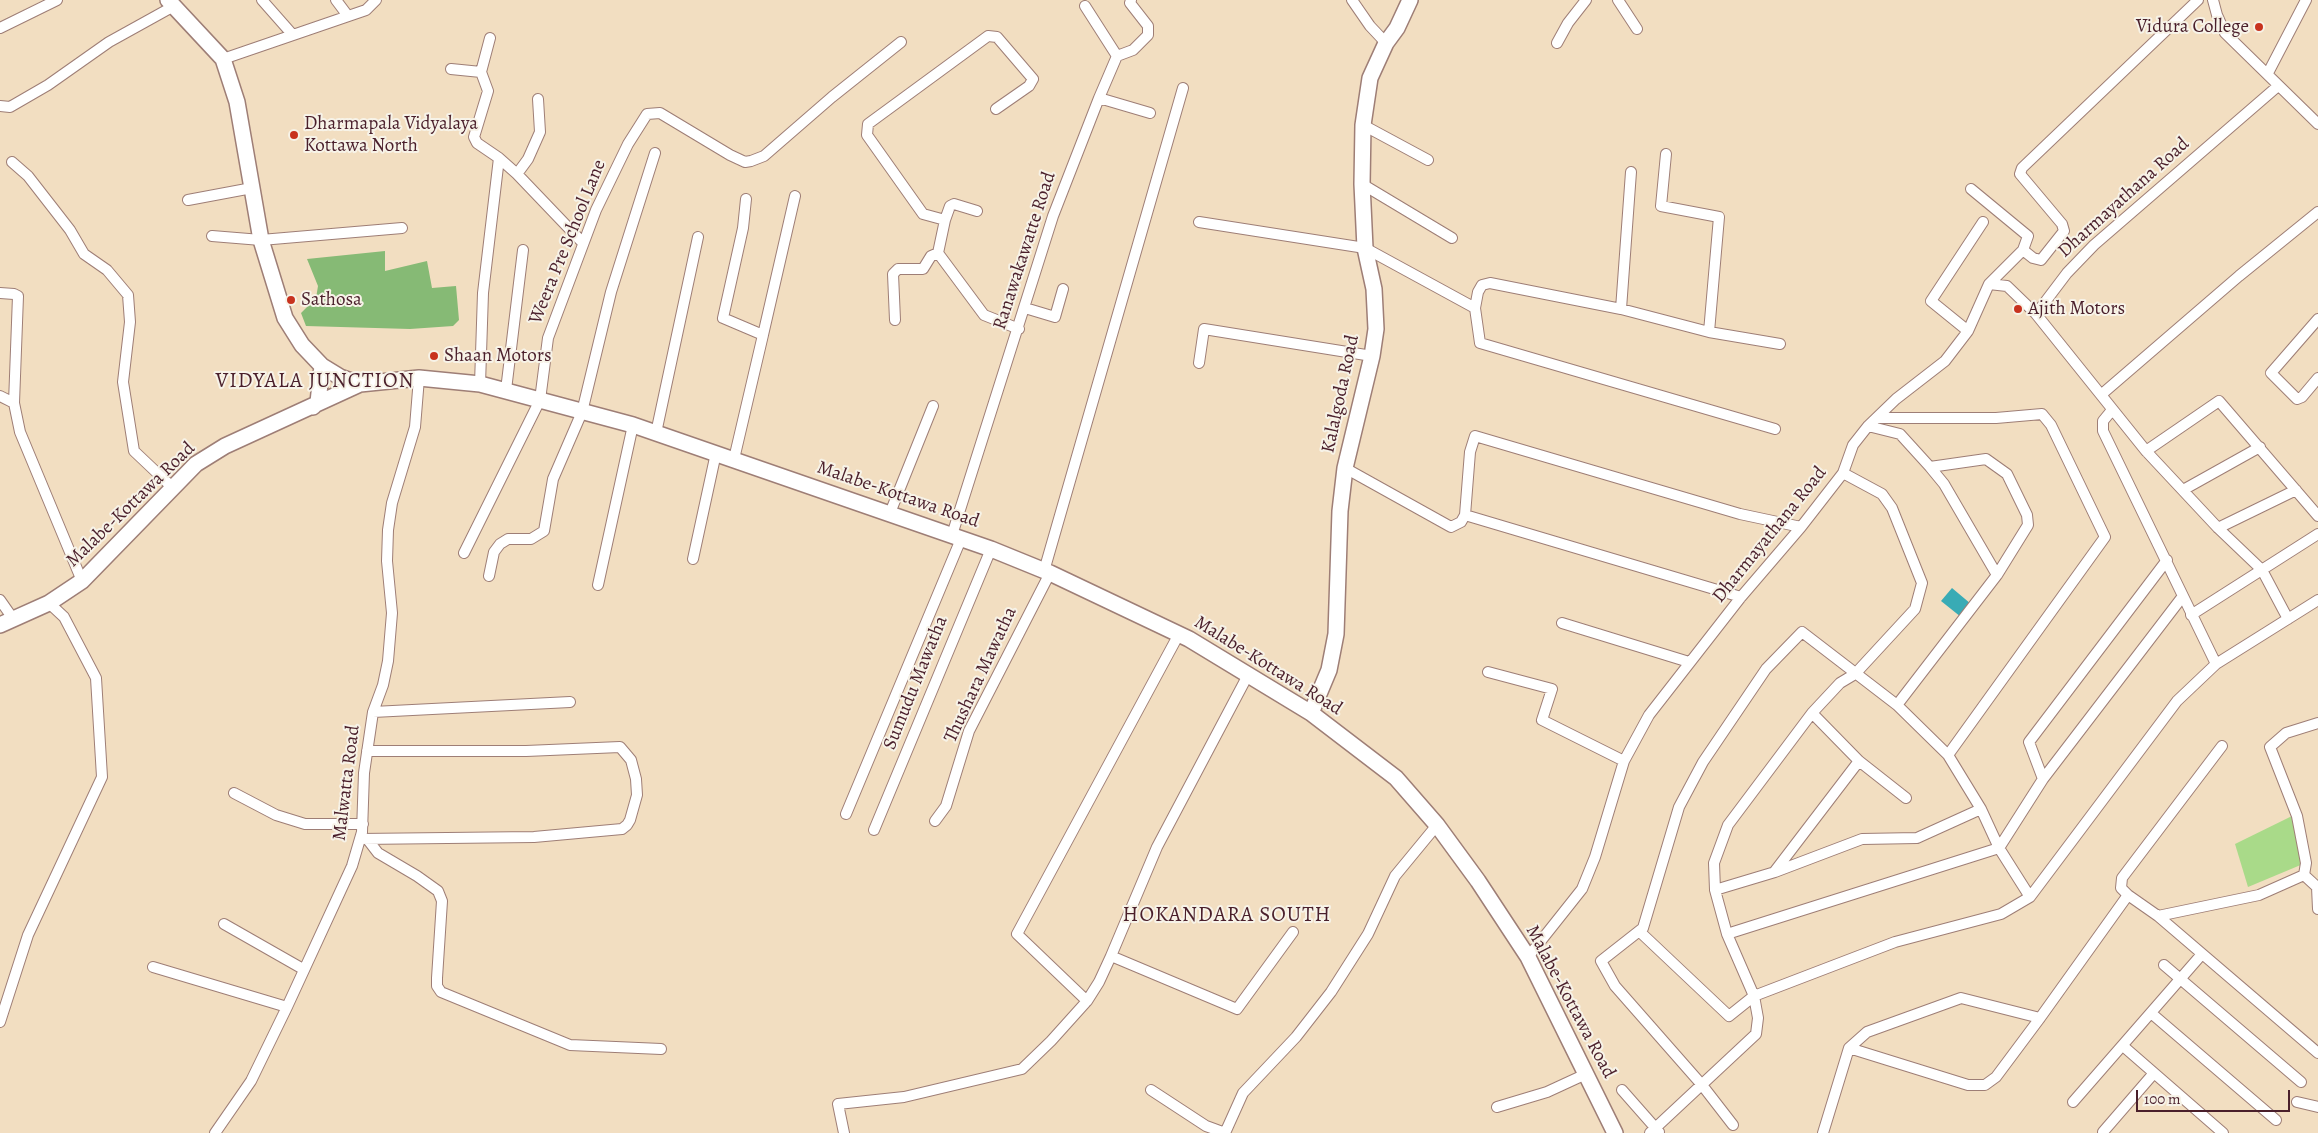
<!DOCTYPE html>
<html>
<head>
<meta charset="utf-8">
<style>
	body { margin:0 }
	#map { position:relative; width:2318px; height:1133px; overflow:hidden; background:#f2dec1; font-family:Alegreya,serif }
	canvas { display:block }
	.scale { position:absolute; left:2136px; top:1090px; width:154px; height:22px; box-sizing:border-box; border:2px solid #4a1f2b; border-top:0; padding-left:6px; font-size:15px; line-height:18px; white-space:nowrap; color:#4a1f2b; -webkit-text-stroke:4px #f7f3e8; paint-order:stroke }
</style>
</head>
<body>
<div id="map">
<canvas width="2318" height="1133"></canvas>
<div class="scale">100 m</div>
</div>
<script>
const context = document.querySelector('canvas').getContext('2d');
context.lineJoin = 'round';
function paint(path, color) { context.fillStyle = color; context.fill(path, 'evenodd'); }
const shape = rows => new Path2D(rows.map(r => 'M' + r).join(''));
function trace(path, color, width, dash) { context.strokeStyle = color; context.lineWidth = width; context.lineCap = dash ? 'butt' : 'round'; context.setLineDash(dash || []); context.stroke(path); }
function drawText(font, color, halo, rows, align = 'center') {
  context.font = font + ' Alegreya,serif'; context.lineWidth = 4; context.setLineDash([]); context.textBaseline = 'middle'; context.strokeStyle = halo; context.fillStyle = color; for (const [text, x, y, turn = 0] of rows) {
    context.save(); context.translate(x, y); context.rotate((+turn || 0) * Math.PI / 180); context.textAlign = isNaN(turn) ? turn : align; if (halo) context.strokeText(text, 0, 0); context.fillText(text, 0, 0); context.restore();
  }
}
paint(shape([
	[2292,816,2303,864,2248,887,2235,844]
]), '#a9da89');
paint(shape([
	[385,251,385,271,427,261,432,288,456,286,459,320,453,326,410,329,306,326,301,313,316,298,318,286,307,259]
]), '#86ba75');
paint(shape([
	[1952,588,1971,604,1961,617,1941,601]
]), '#39abb5');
const street = shape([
	[262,0,292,34],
	[336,0,348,16],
	[1352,0,1370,26,1386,43],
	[1618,0,1637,29],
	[2213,0,2217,15,2225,33,2318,124],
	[1085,6,1117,56],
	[0,28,57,0],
	[490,38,481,72,488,91,474,137,477,143,499,158,517,174,583,243],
	[1557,43,1568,23,1586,0],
	[223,59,366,10,376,0],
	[451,69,481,72],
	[2268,73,2306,0],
	[1099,98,1150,113],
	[0,106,10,107,48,85,109,42,174,6],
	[996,109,1029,86,1033,79,997,37,988,36,868,124,867,135,923,214,945,220,938,253,984,315,1019,329],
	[1363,125,1428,160],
	[1666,154,1661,206,1719,217,1709,332],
	[12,162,28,176,70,230,84,254,107,270,128,295,130,322,123,382,134,451,172,487],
	[517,174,528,159,540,132,538,99],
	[1362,184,1452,238],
	[1971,189,2028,236,2023,250,1989,284],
	[188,200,252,188],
	[945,220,950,206,954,204,977,211],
	[1199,222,1365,248,1475,308],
	[212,236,261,240,402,228],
	[2023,250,2033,258,2041,260,2064,231,2062,224,2020,174,2022,168,2198,0],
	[0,293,14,294,18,296,14,403,20,432,82,581],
	[1025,308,1055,317,1063,289],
	[1621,309,1631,172],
	[2036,314,2146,451,2218,528,2262,570,2288,619],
	[2318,319,2271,373,2297,399,2302,397,2318,378],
	[895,320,893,274,898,269,923,269,931,256,938,253],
	[1968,331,1931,301,1983,222],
	[763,335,795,196],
	[1199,363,1204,329,1372,356],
	[480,384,483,293,499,158],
	[506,390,523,250],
	[2102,394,2239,276,2318,212],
	[0,396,14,403],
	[1879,418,1996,418,2042,414,2051,425,2105,537,1948,755],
	[1868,426,1900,434,1930,467,1944,484,1997,575],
	[1775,429,1480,343,1475,308,1478,292,1482,285,1490,283,1621,309,1709,332,1780,344],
	[656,433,698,237],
	[2146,451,2219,401,2318,516],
	[734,459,763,335,723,318,743,228,746,199],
	[1930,467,1986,459,2007,474,2027,515,2028,525,1997,575,1897,705,1948,755,1981,809,1999,848],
	[1345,468,1451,527,1461,522,1465,515,1470,452,1475,436,1740,514,1801,527],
	[2183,490,2260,447],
	[890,513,933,406],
	[1465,515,1741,597],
	[2218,528,2296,490],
	[952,535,1053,216,1099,98,1117,56,1133,50,1148,35,1148,26,1130,3,1131,0],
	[464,553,540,400,548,338,596,210,628,144,647,114,660,113,730,155,745,162,751,161,764,156,832,97,901,42],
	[693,559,716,453],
	[1044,571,1183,88],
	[489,576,494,552,500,544,508,539,531,539,544,531,553,479,582,412,611,292,655,153],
	[598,585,633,425],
	[2183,596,2216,664],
	[0,600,14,620],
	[2191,615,2318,534],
	[1562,623,1689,662],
	[1488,672,1552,689,1542,720,1624,761],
	[1248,675,1157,847,1111,956,1237,1009,1293,932],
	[373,712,570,702],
	[1812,713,1859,761,1906,798],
	[2043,779,2029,742,2167,560],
	[234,793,276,815,305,824,363,824],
	[846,814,961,539],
	[935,821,946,806,969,731,1050,573],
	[874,830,991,549],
	[360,839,534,837,622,829,627,825,630,820,637,795,636,779,631,760,620,747,526,751,367,751],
	[368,840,378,853,417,876,438,891,442,901,437,978,437,986,441,992,570,1045,661,1049],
	[1999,848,2043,779,2183,596,2103,431,2103,421,2112,410],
	[1775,871,1859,761],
	[2304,875,2317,887,2318,909],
	[1715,890,1775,872,1862,839,1917,838,1981,809],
	[2128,895,2121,888,2122,878,2222,746],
	[2158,916,2259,895,2304,875,2306,863,2297,816,2270,747,2286,733,2318,723],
	[224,924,303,969],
	[1639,931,1729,1016,1754,996,1895,942,2001,914,2030,897,2177,701,2216,664,2318,600],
	[1727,934,1999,848,2030,897],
	[1528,957,1582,889,1595,857,1624,761,1649,715,1741,597,1801,527,1843,473,1853,445,1868,426,1896,399,1945,361,1968,331,1989,284,2007,286,2036,314,2067,273,2094,245,2278,86],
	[2164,965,2301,1082],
	[153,967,287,1007],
	[1087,1001,1099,982,1111,956],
	[2151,1013,2276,1120],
	[0,1022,28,935,102,777,96,678,64,617,49,603],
	[2123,1046,2223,1133],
	[1849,1048,1867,1032,1961,998,2040,1018],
	[1151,1090,1206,1126,1225,1133],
	[1622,1090,1659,1132],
	[2073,1102,2202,954],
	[2297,1102,2318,1107],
	[1497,1107,1547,1092,1586,1074],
	[1733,1125,1702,1085,1615,986,1601,961,1643,928,1679,807,1703,762,1766,669,1802,632,1897,705],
	[2103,1132,2154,1073],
	[215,1133,251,1081,287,1007,352,866,362,832,364,773,373,712,383,685,388,661,392,613,387,561,388,530,392,503,415,427,419,378],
	[844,1133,838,1104,904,1097,1022,1069,1051,1041,1087,1001,1017,934,1179,634],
	[1225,1133,1243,1093,1296,1037,1331,992,1368,934,1395,876,1437,825],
	[1650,1133,1756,1034,1758,1018,1754,996,1727,934,1715,890,1714,863,1728,825,1812,713,1840,683,1855,674,1915,609,1922,583,1892,508,1882,494,1843,473],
	[1823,1133,1849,1048,1968,1085,1985,1085,1996,1077,2040,1018,2128,895,2158,916,2318,1053]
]);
const secondary = shape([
	[168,0,223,59,237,102,261,240,285,318,302,345,322,366,340,377,360,384],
	[313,407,318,402,322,366],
	[0,625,49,603,82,581,196,464,225,446,360,384,419,378,480,384,633,425,991,549,1050,573,1189,639,1311,713,1396,778,1437,825,1478,881,1528,957,1615,1133],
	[1311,713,1329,670,1336,634,1340,511,1345,468,1372,356,1376,329,1374,289,1365,248,1362,184,1363,125,1370,78,1386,43,1397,28,1410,0]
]);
trace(street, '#9e7e76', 12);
trace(secondary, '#9e7e76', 18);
trace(street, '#fff', 10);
trace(secondary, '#fff', 15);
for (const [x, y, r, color] of [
	[2259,27,5,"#c8321e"],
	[294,135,5,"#c8321e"],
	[291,300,5,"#c8321e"],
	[2018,309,5,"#c8321e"],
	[434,356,5,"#c8321e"]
]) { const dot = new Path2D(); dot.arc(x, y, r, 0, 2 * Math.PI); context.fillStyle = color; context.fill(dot); trace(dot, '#f7f3e8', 2); }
drawText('19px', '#4a1f2b', '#f7f3e8', [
	["Vidura College",2249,27,"right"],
	["Dharmapala Vidyalaya",304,124],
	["Kottawa North",304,146],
	["Sathosa",301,300],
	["Ajith Motors",2028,309],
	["Shaan Motors",444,356]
], 'left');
drawText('19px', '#4a1f2b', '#f7f3e8', [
	["Dharmayathana Road",2124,198,-42],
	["Weera Pre School Lane",568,242,-68],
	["Ranawakawatte Road",1025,251,-72],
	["Kalalgoda Road",1341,394,-78],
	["Malabe-Kottawa Road",898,495,19],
	["Malabe-Kottawa Road",131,505,-44],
	["Dharmayathana Road",1770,535,-51],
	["Malabe-Kottawa Road",1268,666,32],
	["Thushara Mawatha",981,675,-65],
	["Sumudu Mawatha",916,683,-68],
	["Malwatta Road",347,783,-83],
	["Malabe-Kottawa Road",1570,1002,62]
]);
context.letterSpacing = '1px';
drawText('21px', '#4a1f2b', '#f7f3e8', [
	["VIDYALA JUNCTION",315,382],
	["HOKANDARA SOUTH",1227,916]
]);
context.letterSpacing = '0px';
</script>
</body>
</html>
